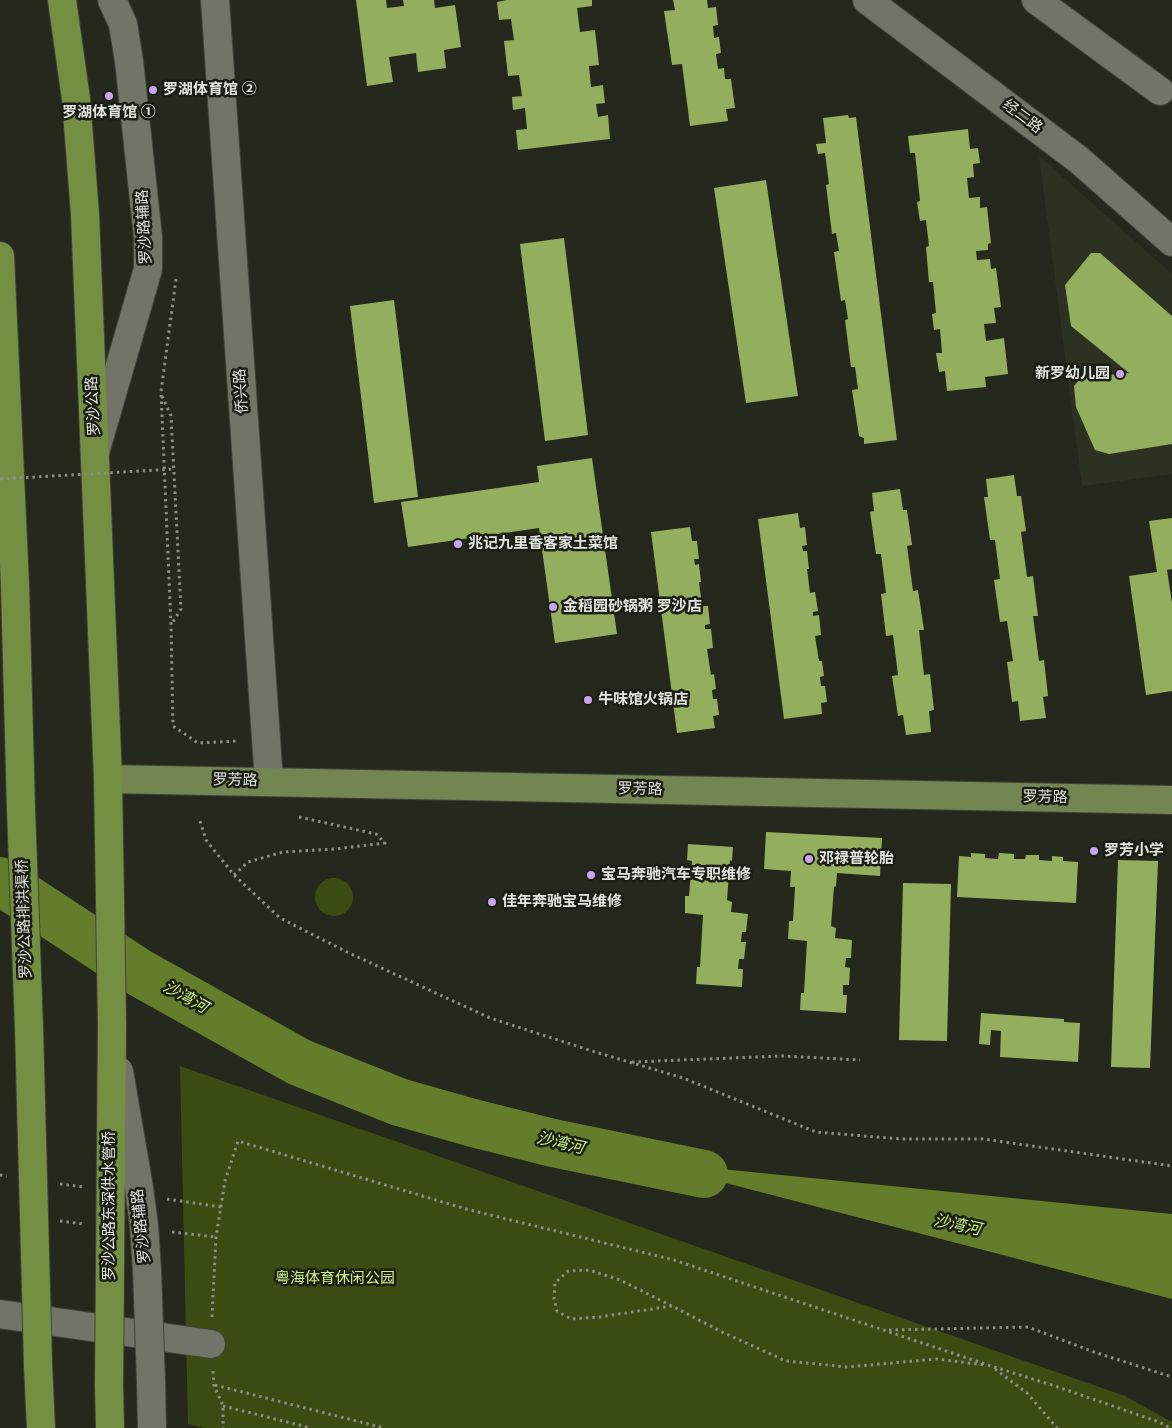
<!DOCTYPE html>
<html>
<head>
<meta charset="utf-8">
<style>
	body { margin:0 }
	canvas { display:block; background:#24281d }
</style>
</head>
<body>
<canvas width="1172" height="1428"></canvas>
<script>
const context = document.querySelector('canvas').getContext('2d');
context.lineJoin = 'round';
function paint(path, color) { context.fillStyle = color; context.fill(path, 'evenodd'); }
const shape = rows => new Path2D(rows.map(r => 'M' + r).join(''));
function trace(path, color, width, dash) { context.strokeStyle = color; context.lineWidth = width; context.lineCap = dash ? 'butt' : 'round'; context.setLineDash(dash || []); context.stroke(path); }
function drawText(font, color, halo, rows, align = 'center') {
  context.font = font + ' Roboto,"Noto Sans SC",sans-serif'; context.lineWidth = 5; context.setLineDash([]); context.textBaseline = 'middle'; context.strokeStyle = halo; context.fillStyle = color; for (const [text, x, y, turn = 0] of rows) {
    context.save(); context.translate(x, y); context.rotate((+turn || 0) * Math.PI / 180); context.textAlign = isNaN(turn) ? turn : align; if (halo) context.strokeText(text, 0, 0); context.fillText(text, 0, 0); context.restore();
  }
}
paint(shape([
	[1039,156,1172,274,1172,474,1082,486]
]), '#2c3221');
paint(shape([
	'315 897a19 19 0 1 1 38 0a19 19 0 1 1-38 0Z',
	[180,1066,1125,1396,1172,1422,1172,1428,204,1428,188,1424]
]), '#3a4c11');
paint(shape([
	[641,1161,1172,1214,1172,1299]
]), '#637d2a');
trace(shape([
	[0,881,140,973,299,1062,399,1102,473,1123,553,1143,704,1174]
]), '#637d2a', 48);
paint(shape([
	[356,0,386,0,387,8,404,6,403,0,434,0,435,8,455,5,461,47,444,50,446,68,418,72,416,53,389,57,393,82,367,86],
	[507,0,592,0,592,6,577,8,580,32,595,30,599,65,589,66,591,87,603,85,605,103,596,104,598,117,608,115,610,139,518,150,516,130,527,129,525,108,513,110,512,97,522,96,519,75,508,76,504,41,514,40,511,19,499,20,497,2],
	[673,0,707,0,708,8,716,7,718,25,713,26,714,38,719,37,721,53,716,54,718,69,724,68,725,79,731,79,735,108,726,109,728,121,690,126,682,64,672,65,664,11,675,10],
	[848,115,849,118,856,117,897,440,864,444,864,438,859,436,852,390,858,389,855,367,851,367,845,320,848,319,845,300,841,301,834,252,839,251,836,233,832,234,826,185,829,184,825,153,818,154,816,144,826,143,823,118],
	[968,129,970,149,978,148,980,163,973,164,974,177,967,178,969,198,980,197,980,208,987,207,991,243,988,244,988,250,976,251,977,260,990,259,991,269,996,268,1001,307,994,308,996,323,984,324,986,341,1004,338,1008,374,985,377,986,387,947,391,945,371,939,372,936,353,942,353,940,329,934,330,932,314,936,313,933,282,929,282,926,247,929,246,926,220,920,221,917,202,920,201,915,153,910,153,908,136],
	[766,180,798,396,746,403,714,188],
	[564,238,588,435,545,441,520,244],
	[1091,253,1100,253,1172,316,1172,444,1109,454,1095,450,1076,407,1074,386,1080,379,1087,377,1129,373,1071,326,1065,285],
	[394,300,418,497,374,503,350,306],
	[592,458,617,634,555,643,539,528,408,547,401,502,539,482,537,466],
	[1014,475,1017,496,1021,496,1026,531,1021,532,1027,577,1033,576,1038,616,1033,616,1039,661,1044,660,1048,696,1043,697,1046,718,1020,721,1018,701,1012,702,1007,662,1013,661,1007,621,1000,622,994,580,1000,579,995,540,990,540,984,497,988,497,986,479],
	[900,489,903,510,907,510,912,545,907,546,913,591,918,590,924,630,919,630,924,675,930,674,934,710,929,711,931,732,906,735,903,715,898,716,892,676,898,675,893,635,886,636,881,594,886,593,881,554,876,554,870,512,874,511,872,493],
	[798,513,800,528,805,527,807,545,802,546,803,551,807,551,809,569,807,569,810,593,815,592,818,611,813,612,813,616,819,615,821,635,815,636,819,661,822,661,824,676,820,677,821,686,825,686,827,702,821,703,822,714,784,719,758,519],
	[1172,518,1172,569,1167,570,1172,603,1172,691,1146,695,1129,576,1157,572,1149,521],
	[690,527,692,541,697,541,699,559,694,559,695,565,699,564,701,582,699,582,702,606,708,606,710,624,705,625,705,629,711,629,713,648,707,649,711,675,714,674,716,689,712,690,713,699,717,699,719,715,713,716,715,728,677,733,651,532],
	[766,832,882,838,880,876,837,873,836,886,834,887,831,926,836,928,835,938,852,940,851,958,846,958,845,967,850,968,849,985,843,985,843,995,847,995,846,1013,800,1010,801,993,804,993,807,941,788,939,789,921,793,921,795,887,790,887,791,871,764,869],
	[688,844,733,847,732,861,730,860,727,900,732,902,731,912,748,914,746,932,742,932,741,942,746,942,744,959,739,959,738,969,743,969,742,987,696,984,697,967,700,967,703,915,685,913,685,896,689,896,692,861,687,860],
	[971,853,985,854,985,858,998,859,999,853,1014,854,1014,859,1025,859,1026,855,1039,855,1039,860,1052,861,1052,856,1063,857,1063,861,1078,862,1076,903,957,897,959,856,971,857],
	[1118,860,1158,861,1150,1068,1111,1067],
	[903,883,951,884,947,1041,899,1040],
	[981,1013,1064,1019,1064,1022,1080,1023,1078,1062,1000,1057,1001,1031,991,1030,990,1045,979,1044]
]), '#93af5d');
const minor = shape([
	[215,0,269,782],
	[867,0,1079,160,1172,242],
	[1036,0,1160,91],
	[96,449,148,269,148,237,129,61,123,24,112,0],
	[0,1314,211,1344],
	[151,1382,152,1428]
]);
const major = shape([
	[108,779,1172,800]
]);
const highway = shape([
	[62,0,76,99,85,214,108,779,112,1026],
	[0,256,15,585,21,809,29,1028],
	[38,1365,41,1428],
	[109,1386,110,1428]
]);
trace(minor, '#40443b', 30);
trace(major, '#40443b', 30);
trace(highway, '#40443b', 30);
trace(shape([
	[176,279,161,392,171,625,173,726,198,743,238,741],
	[162,396,171,416,181,609,171,625],
	[200,821,206,840,234,875,280,918,349,953,490,1018,592,1051,683,1078,816,1132,901,1139,983,1139,1172,1166],
	[234,875,248,862,283,852,335,849,385,843,376,834,299,817],
	[632,1062,783,1056,860,1060],
	[0,1175,7,1176],
	[60,1184,84,1187],
	[167,1199,221,1207],
	[60,1221,83,1224],
	[172,1232,216,1237],
	[672,1306,599,1317,571,1319,557,1311,554,1298,555,1283,568,1271,589,1270,620,1280,672,1306,724,1333,786,1361,847,1367,937,1359,984,1365],
	[212,1317,216,1237,225,1181,238,1141,466,1209,674,1260,991,1366,1052,1385,1159,1422,1170,1428],
	[889,1330,1028,1327,1094,1352,1172,1377],
	[995,1369,1027,1393,1057,1428],
	[213,1371,214,1385,223,1406,223,1428],
	[215,1385,384,1428],
	[223,1406,311,1428]
]), '#8b8f86', 3, [2.5, 4]);
trace(minor, '#707568', 28);
trace(major, '#738551', 28);
trace(highway, '#758f42', 28);
const minorBridge = shape([
	[119,1071,139,1188,144,1225,147,1270,151,1382]
]);
const highwayBridge = shape([
	[29,1028,38,1365],
	[109,1386,112,1026]
]);
trace(minorBridge, '#40443b', 30, []);
trace(highwayBridge, '#40443b', 30, []);
trace(shape([
	[0,479,174,469]
]), '#8b8f86', 3, [2.5, 4]);
trace(minorBridge, '#707568', 28);
trace(highwayBridge, '#758f42', 28);
for (const [x, y, r, color] of [
	[153,90,5,"#c7a6ef"],
	[109,96,5,"#c7a6ef"],
	[1120,374,5,"#c7a6ef"],
	[458,544,5,"#c7a6ef"],
	[553,607,5,"#c7a6ef"],
	[588,700,5,"#c7a6ef"],
	[1094,851,5,"#c7a6ef"],
	[809,859,5,"#c7a6ef"],
	[591,875,5,"#c7a6ef"],
	[492,902,5,"#c7a6ef"]
]) { const dot = new Path2D(); dot.arc(x, y, r, 0, 2 * Math.PI); context.fillStyle = color; context.fill(dot); trace(dot, '#1a1e14', 2); }
drawText('bold 15px', '#e2e5de', '#1a1e14', [
	["罗湖体育馆 ②",163,90],
	["罗湖体育馆 ①",109,113,"center"],
	["新罗幼儿园",1110,374,"right"],
	["兆记九里香客家土菜馆",468,544],
	["金稻园砂锅粥 罗沙店",563,607],
	["牛味馆火锅店",598,700],
	["罗芳小学",1104,851],
	["邓禄普轮胎",819,859],
	["宝马奔驰汽车专职维修",601,875],
	["佳年奔驰宝马维修",502,902]
], 'left');
drawText('15px', '#e2e5de', '#1a1e14', [
	["经二路",1022,117,37],
	["罗沙路辅路",145,227,-93],
	["侨兴路",242,391,-94],
	["罗沙公路",94,406,-93],
	["罗芳路",235,781,1],
	["罗芳路",640,790,1],
	["罗芳路",1045,798,1],
	["罗沙公路排洪渠桥",25,919,-92],
	["罗沙公路东深供水管桥",110,1206,-90],
	["罗沙路辅路",142,1226,-96]
]);
drawText('15px', '#cdf385', '#1a1e14', [
	["粤海体育休闲公园",335,1279]
]);
drawText('italic 16px', '#cdf385', '#1a1e14', [
	["沙湾河",185,998,29],
	["沙湾河",560,1144,13],
	["沙湾河",957,1226,12]
]);
</script>
</body>
</html>
